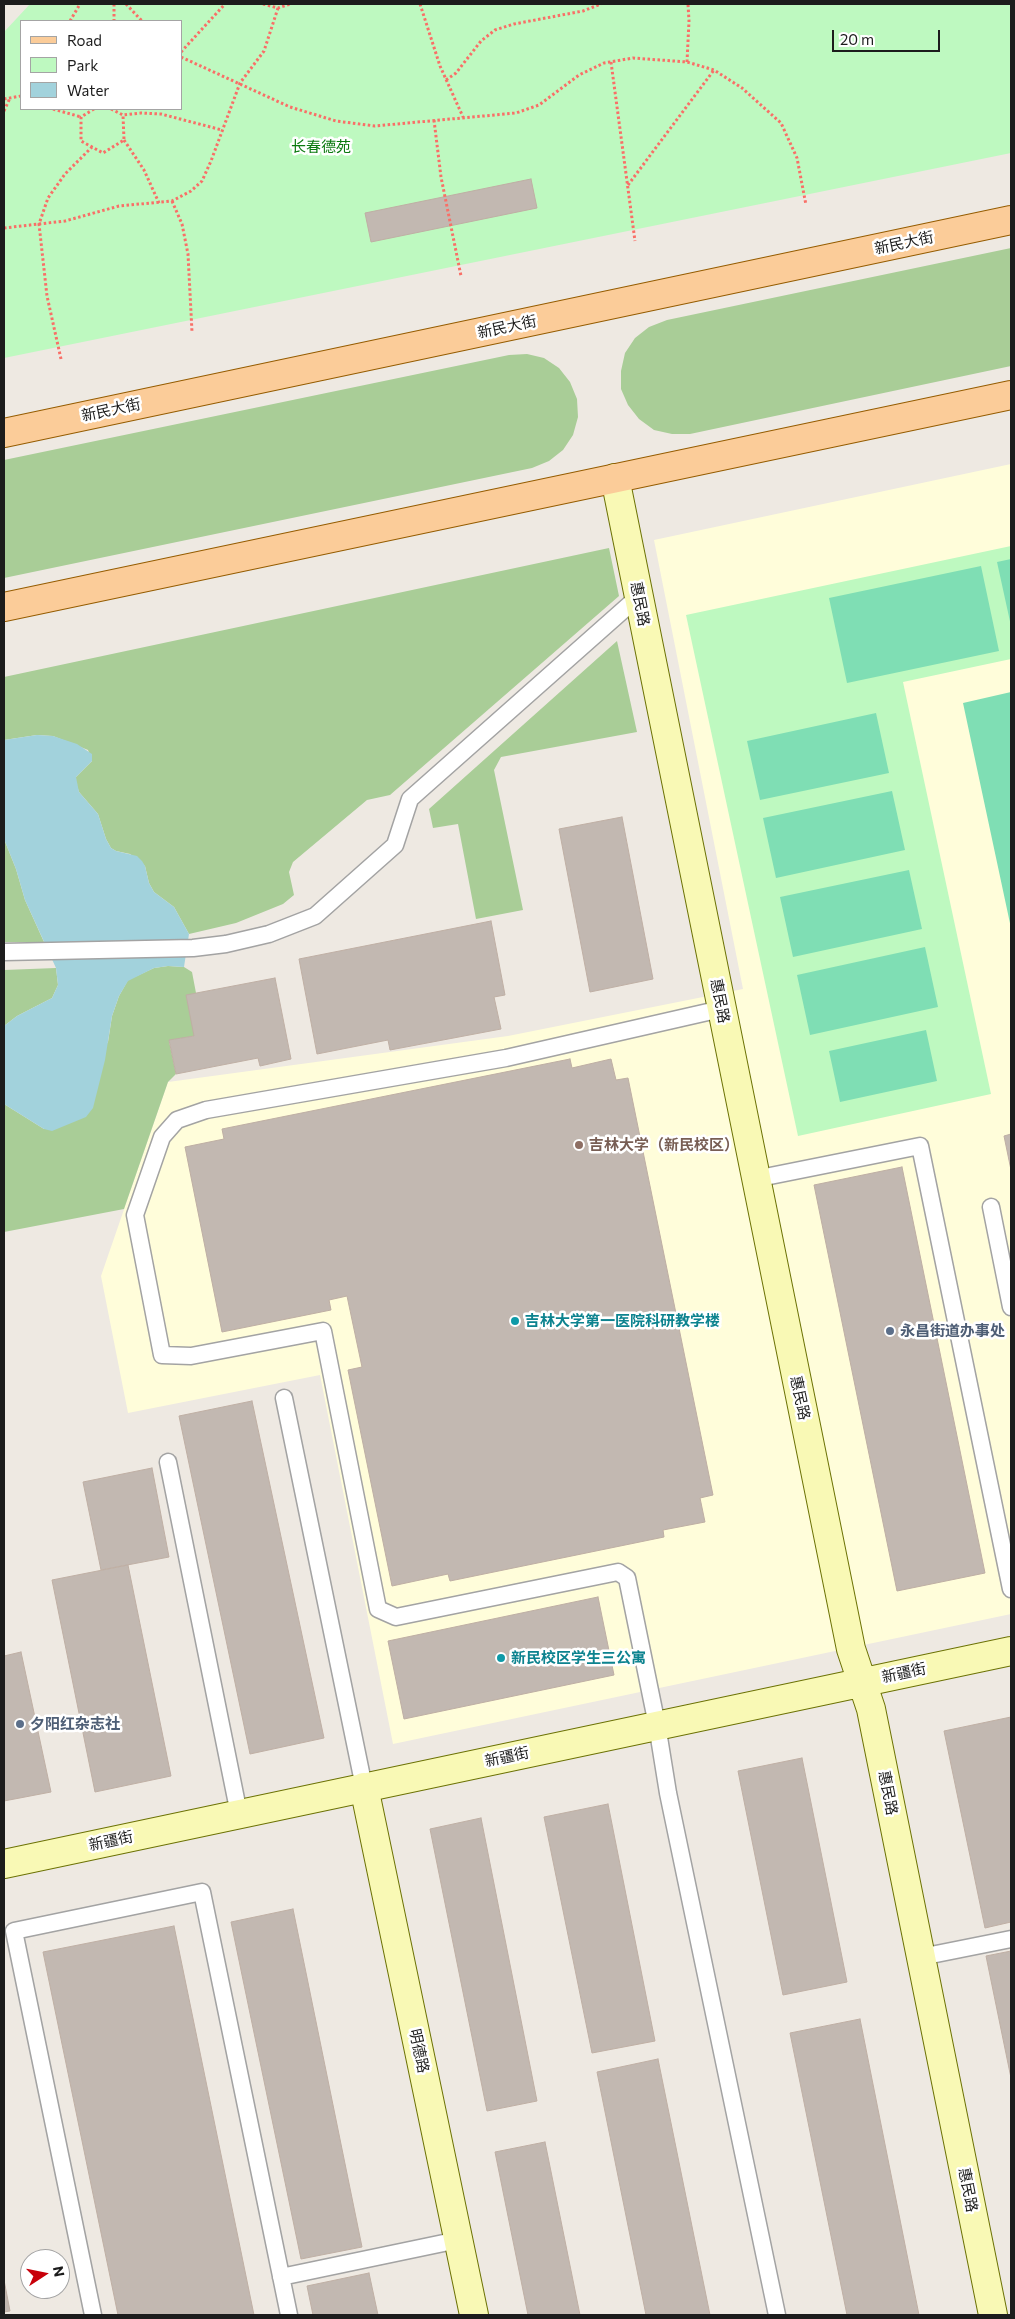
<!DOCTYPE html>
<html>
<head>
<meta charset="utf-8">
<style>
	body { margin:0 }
	#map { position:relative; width:1015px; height:2319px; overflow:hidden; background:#eee9e2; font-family:Commissioner,sans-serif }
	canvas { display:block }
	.frame { position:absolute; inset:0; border:5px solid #1c1c1c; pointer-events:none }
	.legend { position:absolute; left:20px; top:20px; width:162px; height:90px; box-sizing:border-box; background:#fff; border:1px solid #a4a4a4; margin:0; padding:6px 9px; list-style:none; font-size:15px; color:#1c1c1c }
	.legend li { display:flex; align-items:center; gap:10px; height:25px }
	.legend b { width:25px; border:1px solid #a4a4a4 }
	.north { position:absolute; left:20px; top:2249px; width:50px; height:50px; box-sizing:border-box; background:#fff; border:1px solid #a4a4a4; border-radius:50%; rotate:79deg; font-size:14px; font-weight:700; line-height:20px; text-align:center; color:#1c1c1c }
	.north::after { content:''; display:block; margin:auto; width:18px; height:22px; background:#c8000a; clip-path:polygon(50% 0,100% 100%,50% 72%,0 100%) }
	.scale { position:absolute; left:832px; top:30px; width:108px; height:22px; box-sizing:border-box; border:2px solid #1c1c1c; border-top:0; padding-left:6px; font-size:15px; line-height:18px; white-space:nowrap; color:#1c1c1c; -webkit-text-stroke:4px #fff; paint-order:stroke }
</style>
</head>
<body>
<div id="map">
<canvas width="1015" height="2319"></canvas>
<div class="frame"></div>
<ul class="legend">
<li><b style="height:6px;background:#fbcc99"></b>Road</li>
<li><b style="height:14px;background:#bef9c0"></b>Park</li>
<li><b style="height:14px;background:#a2d2dc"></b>Water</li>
</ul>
<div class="north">N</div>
<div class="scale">20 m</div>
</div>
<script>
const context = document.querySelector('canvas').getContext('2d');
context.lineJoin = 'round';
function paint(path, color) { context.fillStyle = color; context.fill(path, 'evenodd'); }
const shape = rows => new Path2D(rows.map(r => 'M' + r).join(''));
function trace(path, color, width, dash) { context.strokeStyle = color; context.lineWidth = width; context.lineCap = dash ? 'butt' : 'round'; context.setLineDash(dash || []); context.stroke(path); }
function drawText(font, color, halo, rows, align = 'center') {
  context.font = font + ' Commissioner,"Noto Sans SC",sans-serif'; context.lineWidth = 5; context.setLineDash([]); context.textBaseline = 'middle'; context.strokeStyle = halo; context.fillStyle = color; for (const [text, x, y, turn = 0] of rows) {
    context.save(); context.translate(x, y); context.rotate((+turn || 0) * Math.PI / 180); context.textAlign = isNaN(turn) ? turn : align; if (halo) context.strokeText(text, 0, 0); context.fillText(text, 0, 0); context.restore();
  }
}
paint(shape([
	[1011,464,1011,1614,393,1744,320,1375,128,1413,101,1276,168,1082,508,1036,743,989,654,540]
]), '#fffdda');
paint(shape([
	[1011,248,1011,366,690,434,672,434,654,430,639,419,628,405,621,389,621,371,625,353,635,338,649,327,667,320],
	[527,354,544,358,559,368,570,382,577,399,578,417,573,435,563,450,549,461,532,468,4,578,4,460,509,355],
	[609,548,619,596,390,795,367,800,293,862,289,872,294,895,283,904,236,923,189,934,174,907,154,892,149,883,145,866,130,854,116,851,111,848,106,839,98,814,79,792,76,783,76,777,92,761,88,750,53,736,37,735,4,740,4,677],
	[617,641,637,732,501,757,494,770,523,910,476,919,458,824,433,828,429,809],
	[4,839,16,869,25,900,44,942,4,942],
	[168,966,184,967,192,972,196,993,194,1036,169,1041,176,1074,168,1082,124,1209,4,1232,4,1104,44,1129,108,1042,112,1016,119,996,128,980,154,968],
	[56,968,58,985,52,998,17,1016,4,1026,4,970]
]), '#a9cd97');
paint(shape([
	[30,4,1011,4,1011,153,4,358,4,32],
	[21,21,181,21,181,109,21,109],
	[1011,546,1011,659,903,682,991,1094,798,1136,686,615]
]), '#bef9c0');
paint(shape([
	[1011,559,1011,626,997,562],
	[981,566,999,651,847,683,829,598],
	[1011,692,1011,928,963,703],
	[876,713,889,773,760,800,747,741],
	[892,791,905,850,776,878,763,818],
	[909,870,922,929,793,957,780,897],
	[925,947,938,1007,810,1035,797,975],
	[926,1030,937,1081,840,1102,829,1051]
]), '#7fdeb4');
paint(shape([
	[37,735,53,736,77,744,92,754,92,761,76,777,79,792,98,814,106,839,111,848,116,851,137,856,142,861,145,866,149,883,154,892,174,907,189,934,184,967,168,966,154,968,128,981,119,996,112,1016,105,1060,93,1108,86,1117,52,1131,44,1129,4,1104,4,1026,17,1016,52,998,58,985,56,968,25,900,16,869,4,839,4,740]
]), '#a2d2dc');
const building = shape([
	[531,179,537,208,371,242,365,213,531,179],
	[622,817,653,979,590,992,559,829,622,817],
	[491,921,505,995,494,997,501,1029,390,1050,388,1040,317,1054,299,959,491,921],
	[275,978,291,1059,260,1066,258,1058,176,1074,169,1040,194,1036,186,995,275,978],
	[570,1059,572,1068,611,1059,616,1080,628,1078,713,1495,700,1498,705,1522,663,1530,664,1537,450,1581,448,1574,392,1586,348,1370,362,1367,347,1296,329,1300,331,1310,222,1332,185,1147,224,1139,222,1129,570,1059],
	[1011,1134,1011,1170,1004,1136,1011,1134],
	[902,1167,985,1573,897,1591,814,1185,902,1167],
	[252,1401,324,1738,250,1754,179,1416,252,1401],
	[152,1468,169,1557,101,1570,83,1482,152,1468],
	[128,1565,171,1776,95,1792,52,1580,128,1565],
	[598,1597,614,1675,404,1719,388,1641,598,1597],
	[21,1652,51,1792,4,1801,4,1656,21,1652],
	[1011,1717,1011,1922,985,1928,944,1731,1011,1717],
	[802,1758,847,1982,783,1995,738,1771,802,1758],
	[608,1804,655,2041,592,2053,544,1817,608,1804],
	[481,1818,537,2101,487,2111,430,1829,481,1818],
	[293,1909,362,2247,301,2259,231,1922,293,1909],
	[174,1926,254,2315,118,2315,43,1952,174,1926],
	[1011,1951,1011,2078,986,1956,1011,1951],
	[860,2019,919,2315,847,2315,790,2033,860,2019],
	[658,2059,710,2315,646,2315,597,2072,658,2059],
	[545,2142,580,2315,528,2315,495,2152,545,2142],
	[369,2273,378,2315,313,2315,307,2286,369,2273],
	[4,2280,10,2311,4,2312,4,2280]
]);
paint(building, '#c2b8b1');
trace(building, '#bfafa4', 1);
const lane = shape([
	[4,952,193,948,226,944,269,934,315,916,395,845,410,799,638,597],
	[721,1009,506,1058,206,1110,177,1120,162,1137,135,1215,162,1355,191,1356,323,1331,378,1609,396,1617,618,1572,627,1578,657,1725,668,1793,777,2315],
	[755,1179,920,1146,1011,1589],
	[991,1207,1011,1307],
	[284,1398,364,1787],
	[168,1462,239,1814],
	[921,1957,1011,1939],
	[281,2277,458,2240],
	[93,2315,14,1931,202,1892,289,2315]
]);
const secondary = shape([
	[615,478,851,1649,871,1709,993,2315],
	[364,1787,474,2315],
	[4,1864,1011,1651]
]);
const primary = shape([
	[4,433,1011,220],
	[4,607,1011,395]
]);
trace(lane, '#a3a3a3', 19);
trace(secondary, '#6c7205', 30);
trace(primary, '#955c00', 30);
trace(shape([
	[114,4,114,21],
	[126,4,142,21],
	[263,4,278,8,290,4],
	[420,4,440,66,463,117],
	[70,21,80,4],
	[181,52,225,4],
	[181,57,290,107,336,121,375,126,516,113,539,105,579,75,604,63,633,58,687,62,714,70,742,88,781,123,797,158,806,205],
	[611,62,635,241],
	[687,62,689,21,688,4],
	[446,80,456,73,481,41,495,30,514,24,583,11,601,4],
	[4,99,21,96],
	[53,109,81,117],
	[94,109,81,117,81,141,103,153,124,140,123,115],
	[111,109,123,115,141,113,161,114,222,130],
	[4,111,10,98],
	[434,120,441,177,461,276],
	[124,140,144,170,159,203],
	[628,185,714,70],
	[172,201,182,224,188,254,192,332],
	[4,228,65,221,119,206,172,201,191,191,202,181,211,161,240,83,264,51,278,8],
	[61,359,47,296,39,224,48,198,65,174,92,147]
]), '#f96f67', 3, [2.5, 2.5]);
trace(lane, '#fff', 16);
trace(secondary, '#f9f9b5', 28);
trace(primary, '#fbcc99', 28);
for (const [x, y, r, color] of [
	[579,1145,5,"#8d6e63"],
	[515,1321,5,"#0f9aa8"],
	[890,1331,5,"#5c6f8a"],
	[501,1658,5,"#0f9aa8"],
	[20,1724,5,"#5c6f8a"]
]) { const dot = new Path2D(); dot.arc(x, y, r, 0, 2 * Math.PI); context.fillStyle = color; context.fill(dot); trace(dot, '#fff', 2); }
drawText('15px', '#0b7a0f', '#fff', [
	["长春德苑",321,147]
]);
drawText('15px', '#1c1c1c', '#fff', [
	["新民大街",904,243,-12],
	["新民大街",507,327,-12],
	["新民大街",111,410,-12],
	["惠民路",640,604,79],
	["惠民路",720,1001,79],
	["惠民路",800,1398,78],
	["新疆街",904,1673,-12],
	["新疆街",507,1757,-12],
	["惠民路",888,1793,79],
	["新疆街",111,1841,-12],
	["明德路",419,2051,78],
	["惠民路",968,2190,79]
]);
drawText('bold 15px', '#785e54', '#fff', [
	["吉林大学（新民校区）",589,1145]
], 'left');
drawText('bold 15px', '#0d838f', '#fff', [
	["吉林大学第一医院科研教学楼",525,1321],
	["新民校区学生三公寓",511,1658]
], 'left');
drawText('bold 15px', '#4e5e75', '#fff', [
	["永昌街道办事处",900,1331],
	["夕阳红杂志社",30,1724]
], 'left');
</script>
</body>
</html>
